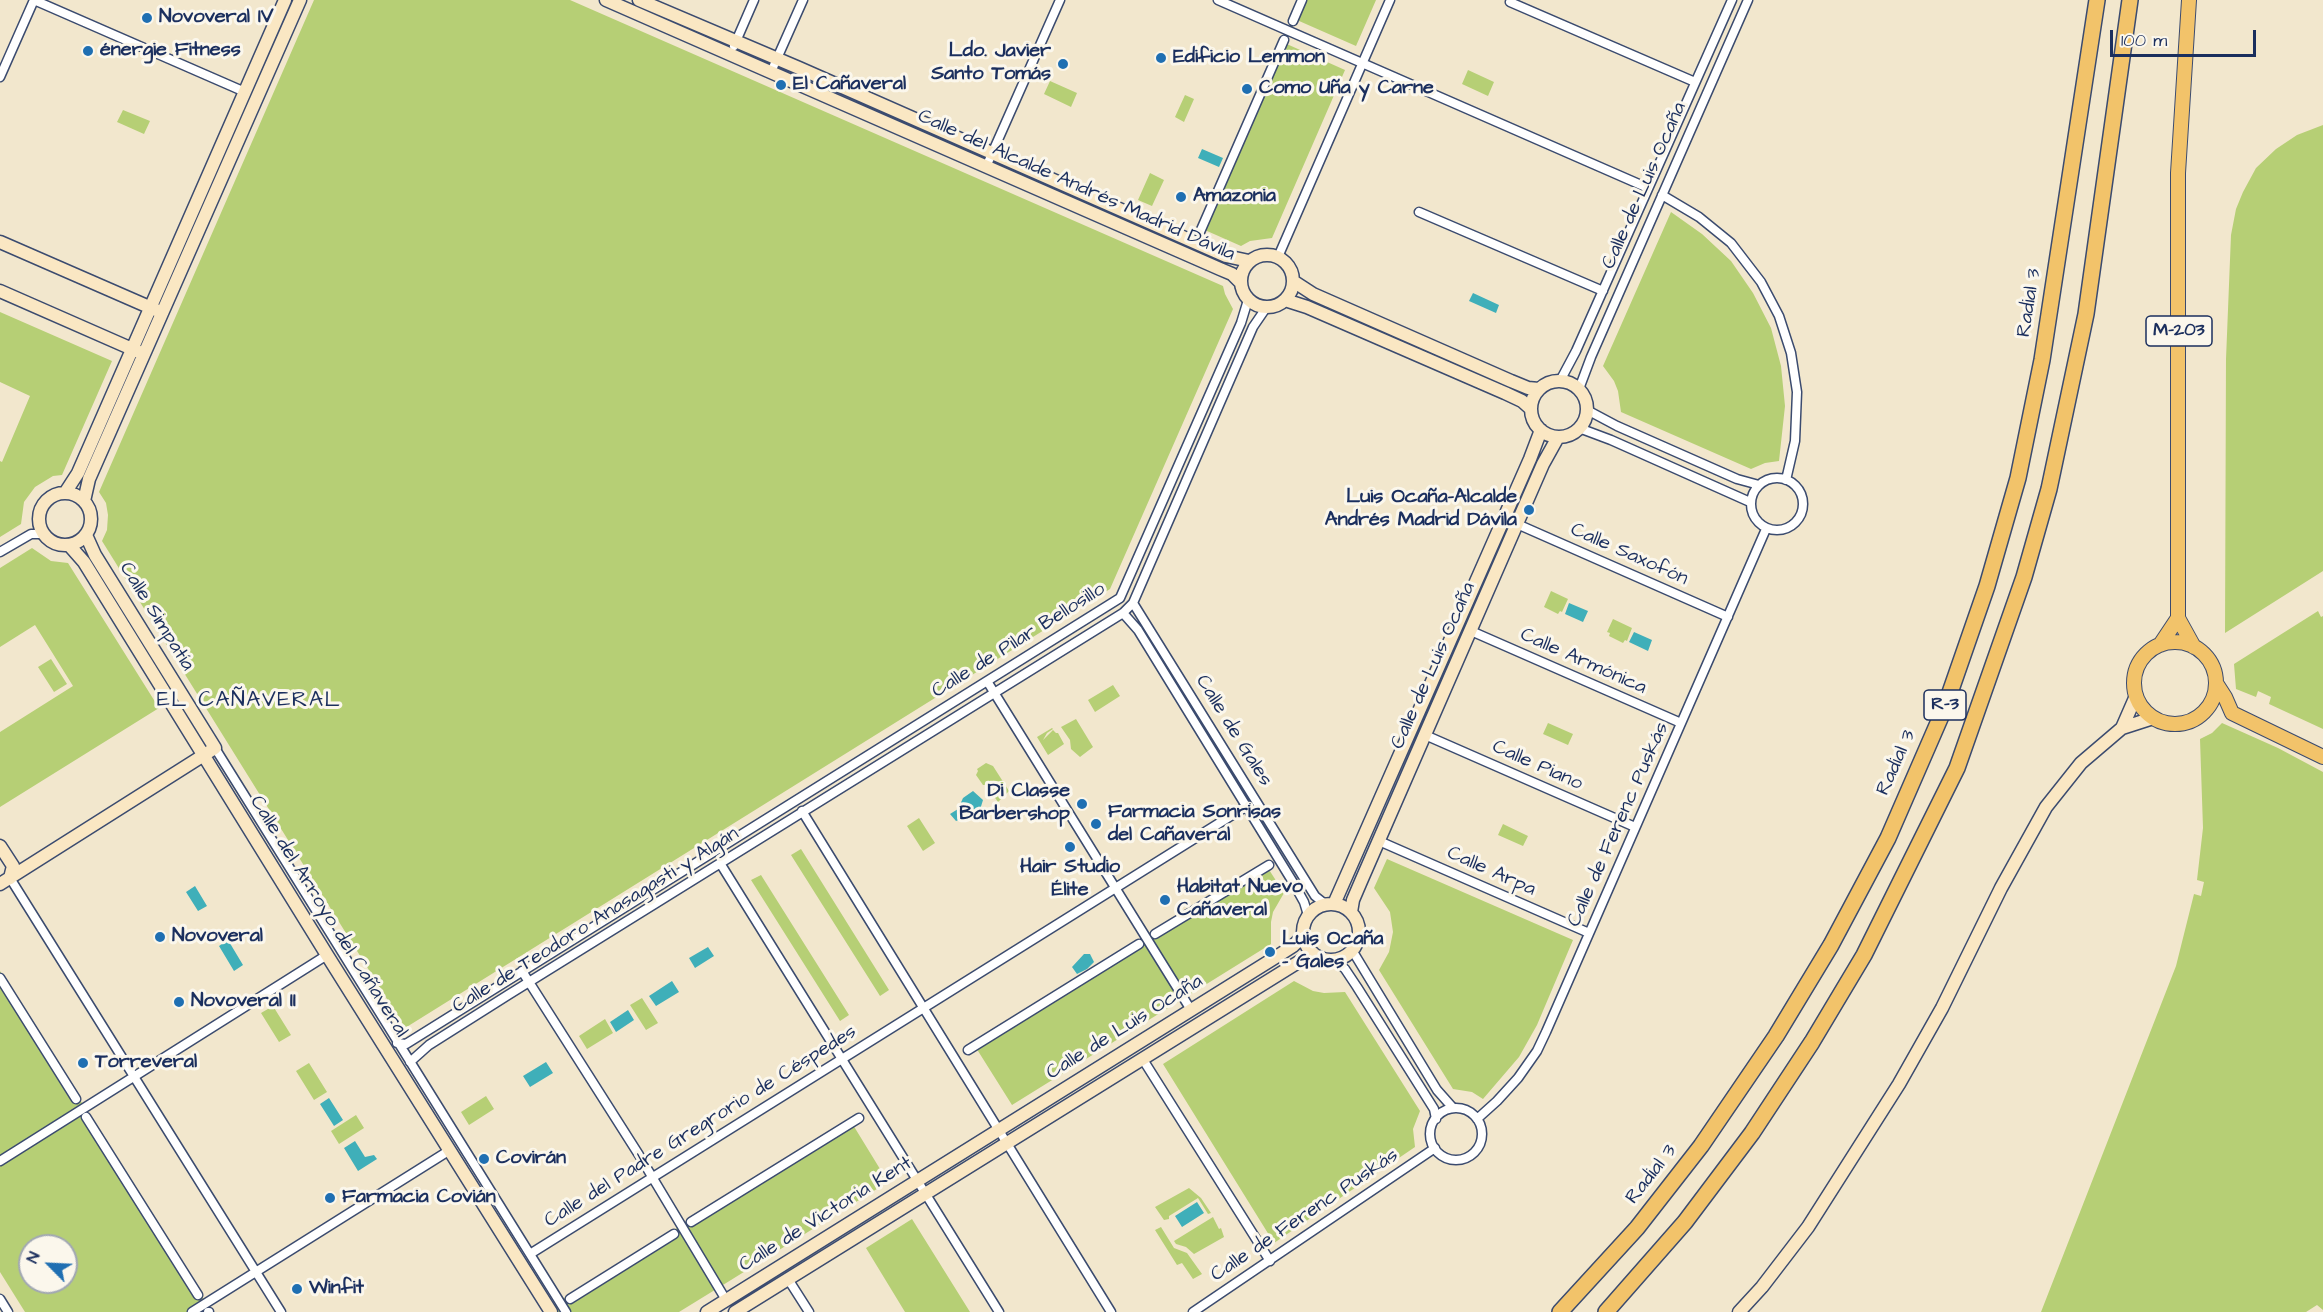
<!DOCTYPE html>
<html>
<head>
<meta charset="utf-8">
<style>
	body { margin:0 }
	#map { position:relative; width:2323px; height:1312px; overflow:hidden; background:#f2e7cd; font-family:"Architects Daughter",sans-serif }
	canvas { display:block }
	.north { position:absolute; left:18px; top:1234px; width:60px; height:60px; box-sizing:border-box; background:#fbf7ec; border:2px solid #a1a7b3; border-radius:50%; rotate:294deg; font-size:16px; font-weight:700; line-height:24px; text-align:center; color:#1b2f5e }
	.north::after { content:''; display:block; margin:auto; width:21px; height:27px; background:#1f6fb2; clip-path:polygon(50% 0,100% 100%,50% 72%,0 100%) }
	.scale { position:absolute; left:2110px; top:30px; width:146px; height:27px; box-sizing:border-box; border:3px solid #1b2f5e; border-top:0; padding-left:8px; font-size:18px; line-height:21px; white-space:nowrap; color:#1b2f5e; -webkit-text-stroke:4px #fbf7ec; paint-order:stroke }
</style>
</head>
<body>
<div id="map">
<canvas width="2323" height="1312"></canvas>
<div class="north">N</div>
<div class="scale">100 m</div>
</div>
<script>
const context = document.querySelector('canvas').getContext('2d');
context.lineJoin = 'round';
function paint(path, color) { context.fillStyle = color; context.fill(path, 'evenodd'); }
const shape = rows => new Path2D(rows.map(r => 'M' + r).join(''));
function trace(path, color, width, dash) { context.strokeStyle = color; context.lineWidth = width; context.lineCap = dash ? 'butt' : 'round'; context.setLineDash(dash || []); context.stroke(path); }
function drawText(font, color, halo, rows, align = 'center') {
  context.font = font + ' "Architects Daughter",sans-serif'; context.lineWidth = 6; context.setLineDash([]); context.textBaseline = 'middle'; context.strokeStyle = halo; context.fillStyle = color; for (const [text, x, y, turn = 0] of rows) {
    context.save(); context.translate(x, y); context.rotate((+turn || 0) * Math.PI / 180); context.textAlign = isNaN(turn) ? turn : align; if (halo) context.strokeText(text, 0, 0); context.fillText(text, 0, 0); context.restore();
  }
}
paint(shape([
	[314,0,570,0,1223,286,1225,294,1233,309,1110,589,405,1028,102,541,107,530,108,515,106,503,99,492],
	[1298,0,1376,0,1356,46,1290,17],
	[1280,41,1345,70,1272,238,1250,241,1241,246,1198,227],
	[1468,70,1494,82,1488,96,1462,84],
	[1050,81,1077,93,1071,107,1044,94],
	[1185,95,1194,99,1184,122,1175,117],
	[123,110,150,121,144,134,117,122],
	[2323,125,2323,571,2225,633,2226,359,2231,235,2236,209,2243,192,2256,168,2276,149,2297,135],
	[1150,173,1164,180,1152,206,1138,200],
	[1671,212,1702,234,1731,261,1753,293,1771,328,1781,366,1785,406,1779,461,1765,463,1751,469,1621,412,1618,391,1614,381,1603,366],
	[0,312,112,361,62,475,53,476,35,487,24,502,21,524,0,537,0,461,2,462,30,396,0,382],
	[32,548,51,561,68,563,159,708,0,807,0,732,73,686,35,625,0,647,0,568],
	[1551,591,1568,599,1562,612,1560,611,1558,614,1544,607],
	[2318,611,2321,617,2323,616,2323,729,2269,704,2271,697,2258,691,2256,697,2236,689,2234,664],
	[1613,619,1632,628,1627,641,1625,640,1623,643,1609,636,1610,633,1607,632],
	[51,659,67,684,54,692,38,667],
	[1113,685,1120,696,1095,712,1088,700],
	[1076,719,1093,747,1080,757,1071,749,1070,740,1061,727],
	[1548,723,1573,734,1568,745,1543,734],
	[2222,723,2278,748,2323,772,2323,1310,2317,1305,2306,1312,2041,1312,2176,966,2194,894,2201,896,2204,882,2197,880,2203,828,2200,739,2212,733],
	[1052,728,1053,729,1047,733,1043,740,1053,730,1056,733,1058,733,1064,744,1048,755,1037,737],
	[986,763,993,766,1009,791,998,802,991,792,994,788,991,780,988,785,983,785,976,775,978,771,977,769],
	[919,818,935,843,923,851,907,826],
	[1503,824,1528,836,1523,846,1498,835],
	[801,849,889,990,880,996,791,855],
	[1387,859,1573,940,1537,1025,1519,1057,1483,1099,1472,1092,1453,1089,1379,970,1389,952,1393,932,1390,912,1374,888],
	[1264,862,1284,893,1273,912,1271,922,1271,944,1012,1105,973,1043],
	[761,875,849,1015,840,1021,751,880],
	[0,971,212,1312,25,1312,0,1272],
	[30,1246,66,1246,66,1282,30,1282],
	[1294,981,1313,991,1324,993,1345,992,1420,1111,1413,1129,1415,1147,1274,1243,1163,1064],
	[642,998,658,1023,646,1030,630,1005],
	[273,1006,291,1035,279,1042,261,1013],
	[605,1019,613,1033,587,1049,579,1036],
	[309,1063,327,1092,314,1100,296,1071],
	[486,1096,494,1109,469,1125,461,1112],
	[356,1115,364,1128,339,1144,331,1131],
	[850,1120,888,1182,731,1280,679,1312,542,1312],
	[1189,1188,1201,1198,1211,1213,1208,1214,1198,1198,1169,1216,1169,1219,1164,1220,1155,1207],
	[1213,1217,1219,1229,1221,1228,1224,1237,1194,1254,1186,1247,1176,1244,1174,1241],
	[912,1219,970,1312,905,1312,866,1248],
	[1161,1227,1174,1248,1187,1253,1202,1274,1193,1279,1182,1263,1177,1265,1155,1230]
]), '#b6cf75');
paint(shape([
	[1202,149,1223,158,1219,167,1198,158],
	[1473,293,1499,305,1496,313,1469,301],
	[1569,603,1588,611,1583,622,1565,614],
	[1634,632,1652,640,1648,651,1629,642],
	[973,791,983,800,979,813,956,821,950,814,958,809,963,798],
	[195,886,207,906,198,911,186,892],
	[228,940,243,965,234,971,219,946],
	[708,947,714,956,695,968,689,958],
	[1084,954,1090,954,1094,962,1087,969,1077,974,1072,967],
	[672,981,679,992,656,1006,649,996],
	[628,1010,634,1020,616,1032,610,1022],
	[546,1062,553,1073,530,1087,523,1076],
	[329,1098,343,1120,334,1126,320,1104],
	[355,1141,365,1157,374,1155,377,1159,358,1171,344,1148],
	[1197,1202,1204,1213,1182,1227,1175,1216]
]), '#3fafb9');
const street = shape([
	[34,0,245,92],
	[1218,0,1648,188],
	[1510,2,1695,82],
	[1293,21,1302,0],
	[734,46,754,0],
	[771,72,803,0],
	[0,77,34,0],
	[986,167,1060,0],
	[1662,195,1699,217,1731,243,1761,282,1779,316,1791,353,1797,392,1795,441,1786,480],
	[1419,212,1603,291],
	[1200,232,1284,40],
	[1278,257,1390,0],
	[1560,381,1576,351,1732,0],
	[1579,389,1591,357,1748,0],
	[1587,410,1617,426,1737,479,1759,485],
	[1579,428,1611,440,1750,502],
	'1751 504a26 26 0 1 1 52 0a26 26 0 1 1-52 0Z',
	[1517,524,1728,617],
	[0,552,31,534,43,534],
	[1133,603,1315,896,1325,904],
	[1123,613,1138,630,1294,884,1304,902,1308,915],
	[1471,631,1681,723],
	[987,681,1191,1010],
	[1425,735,1635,827],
	[215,748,566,1312],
	[802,811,1111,1312],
	[1379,841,1589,933],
	[720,863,999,1312],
	[10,878,281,1312],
	[1155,934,1269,865],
	[1352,950,1437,1090,1453,1108],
	[1335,960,1345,969,1357,987,1434,1109,1436,1119],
	[522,971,639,1155,726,1300],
	[0,978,76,1099],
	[397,1043,406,1044,1120,598,1241,323,1248,300],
	[968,1050,1139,944],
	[1142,1058,1270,1261],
	[410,1062,429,1045,508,995,1123,613,1133,603,1253,327,1266,308],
	'1430 1134a26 26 0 1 1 52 0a26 26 0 1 1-52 0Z',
	[86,1117,198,1295],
	[1477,1119,1497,1101,1518,1078,1537,1051,1546,1032,1766,529],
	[0,1161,327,955],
	[691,1222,859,1118],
	[530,1254,1245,807],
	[788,1279,809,1312],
	[0,1299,8,1312],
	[570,1299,674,1234],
	[192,1312,450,1150],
	[208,1312,209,1312],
	[1193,1312,1435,1148]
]);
const secondary = shape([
	[606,0,1220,269,1232,274,1240,282],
	[639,0,799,68,1226,256,1249,261],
	[0,242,156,310],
	'1241 281a26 26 0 1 1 52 0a26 26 0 1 1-52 0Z',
	[1293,281,1313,294,1511,381,1528,388,1539,389],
	[0,291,139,352],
	[1285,300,1307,307,1505,393,1522,401,1531,409],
	'1531 409a28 28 0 1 1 56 0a28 28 0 1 1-56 0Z',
	'39 519a26 26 0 1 1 52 0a26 26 0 1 1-52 0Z',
	[65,493,78,473,285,0],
	[84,501,89,479,300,0],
	[69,545,84,562,327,955,551,1312],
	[2122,728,2136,696],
	[0,846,13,866,10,878],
	[0,884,215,748,95,555,86,535],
	[1334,904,1530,459,1541,430],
	'1303 932a28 28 0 1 1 56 0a28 28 0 1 1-56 0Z',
	[1351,912,1353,900,1362,879,1543,464,1558,437],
	[707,1312,1276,957,1293,946,1303,936],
	[735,1312,1313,953],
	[1739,1312,1762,1287,1808,1227,1899,1084,1942,1008,2001,888,2046,807,2081,763,2122,728,2153,718]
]);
const primary = shape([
	[2189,0,2178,173,2178,618,2194,647],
	'2134 683a41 41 0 1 1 82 0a41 41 0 1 1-82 0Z',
	[2160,645,2178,618],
	[2216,683,2225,697,2232,713],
	[2232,713,2323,757]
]);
const highway = shape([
	[1560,1312,1637,1228,1701,1146,1776,1036,1831,945,1888,838,1945,707,1987,586,2018,478,2042,360,2097,0],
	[1606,1312,1685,1222,1752,1133,1812,1042,1864,955,1957,768,2024,577,2049,489,2086,314,2130,0]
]);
trace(street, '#3b4b6f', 11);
trace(secondary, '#3b4b6f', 15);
trace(primary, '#3b4b6f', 16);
trace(highway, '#3b4b6f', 18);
trace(street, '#fff', 8);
trace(secondary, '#fae7c3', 12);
trace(primary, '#f2c36a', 14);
trace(highway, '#f2c36a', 15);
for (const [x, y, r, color] of [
	[147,18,6,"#1f6fb2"],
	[88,51,6,"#1f6fb2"],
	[1161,58,6,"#1f6fb2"],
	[1063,64,6,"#1f6fb2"],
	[781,85,6,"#1f6fb2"],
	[1247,89,6,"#1f6fb2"],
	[1181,197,6,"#1f6fb2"],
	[1529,510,6,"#1f6fb2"],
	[1082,804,6,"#1f6fb2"],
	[1096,824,6,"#1f6fb2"],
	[1070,847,6,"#1f6fb2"],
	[1165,900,6,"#1f6fb2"],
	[160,937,6,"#1f6fb2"],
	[1270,952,6,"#1f6fb2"],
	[179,1002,6,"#1f6fb2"],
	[83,1063,6,"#1f6fb2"],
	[484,1159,6,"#1f6fb2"],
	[330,1198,6,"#1f6fb2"],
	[297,1289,6,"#1f6fb2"]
]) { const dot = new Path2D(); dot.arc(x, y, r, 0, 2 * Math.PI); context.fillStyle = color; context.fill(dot); trace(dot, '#fbf7ec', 2); }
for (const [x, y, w] of [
	[2179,331,66],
	[1945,705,42]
]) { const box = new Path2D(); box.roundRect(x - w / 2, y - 15, w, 30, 4.5); context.fillStyle = '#fbf7ec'; context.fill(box); trace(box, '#1b2f5e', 1.5); }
drawText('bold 18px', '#1b2f5e', null, [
	["M-203",2179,331],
	["R-3",1945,705]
]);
drawText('bold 20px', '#1b2f5e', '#fbf7ec', [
	["Novoveral IV",159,18],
	["énergie Fitness",100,51],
	["Ldo. Javier",1051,52,"right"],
	["Santo Tomás",1051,75,"right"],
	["Edificio Lemmon",1173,58],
	["El Cañaveral",793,85],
	["Como Uña y Carne",1259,89],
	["Amazonia",1193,197],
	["Luis Ocaña-Alcalde",1517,498,"right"],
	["Andrés Madrid Dávila",1517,521,"right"],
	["Di Classe",1070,792,"right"],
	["Barbershop",1070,815,"right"],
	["Farmacia Sonrisas",1108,813],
	["del Cañaveral",1108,836],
	["Hair Studio",1070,868,"center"],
	["Élite",1070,891,"center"],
	["Habitat Nuevo",1177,888],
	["Cañaveral",1177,911],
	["Novoveral",172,937],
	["Luis Ocaña",1282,940],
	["- Gales",1282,963],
	["Novoveral II",191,1002],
	["Torreveral",95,1063],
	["Covirán",496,1159],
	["Farmacia Covián",342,1198],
	["Winfit",309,1289]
], 'left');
drawText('20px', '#1b2f5e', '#fbf7ec', [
	["Calle del Alcalde Andrés Madrid Dávila",1076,186,24],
	["Calle de Luis Ocaña",1645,186,-66],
	["Radial 3",2030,303,-81],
	["Calle Saxofón",1629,555,24],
	["Calle Simpatía",156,617,58],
	["Calle de Pilar Bellosillo",1019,641,-32],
	["Calle Armónica",1583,662,24],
	["Calle de Luis Ocaña",1434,666,-66],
	["Calle de Gales",1233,731,58],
	["Radial 3",1897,763,-66],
	["Calle Piano",1537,766,24],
	["Calle de Ferenc Puskás",1619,825,-66],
	["Calle Arpa",1491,872,24],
	["Calle del Arroyo del Cañaveral",328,917,58],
	["Calle de Teodoro Anasagasti y Algán",596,921,-32],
	["Calle de Luis Ocaña",1125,1028,-32],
	["Calle del Padre Gregrorio de Céspedes",701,1127,-32],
	["Radial 3",1652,1175,-52],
	["Calle de Victoria Kent",826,1215,-32],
	["Calle de Ferenc Puskás",1305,1216,-34]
]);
context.letterSpacing = '1.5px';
drawText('22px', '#1b2f5e', '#fbf7ec', [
	["EL CAÑAVERAL",249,701]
]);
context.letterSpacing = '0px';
</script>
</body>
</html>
